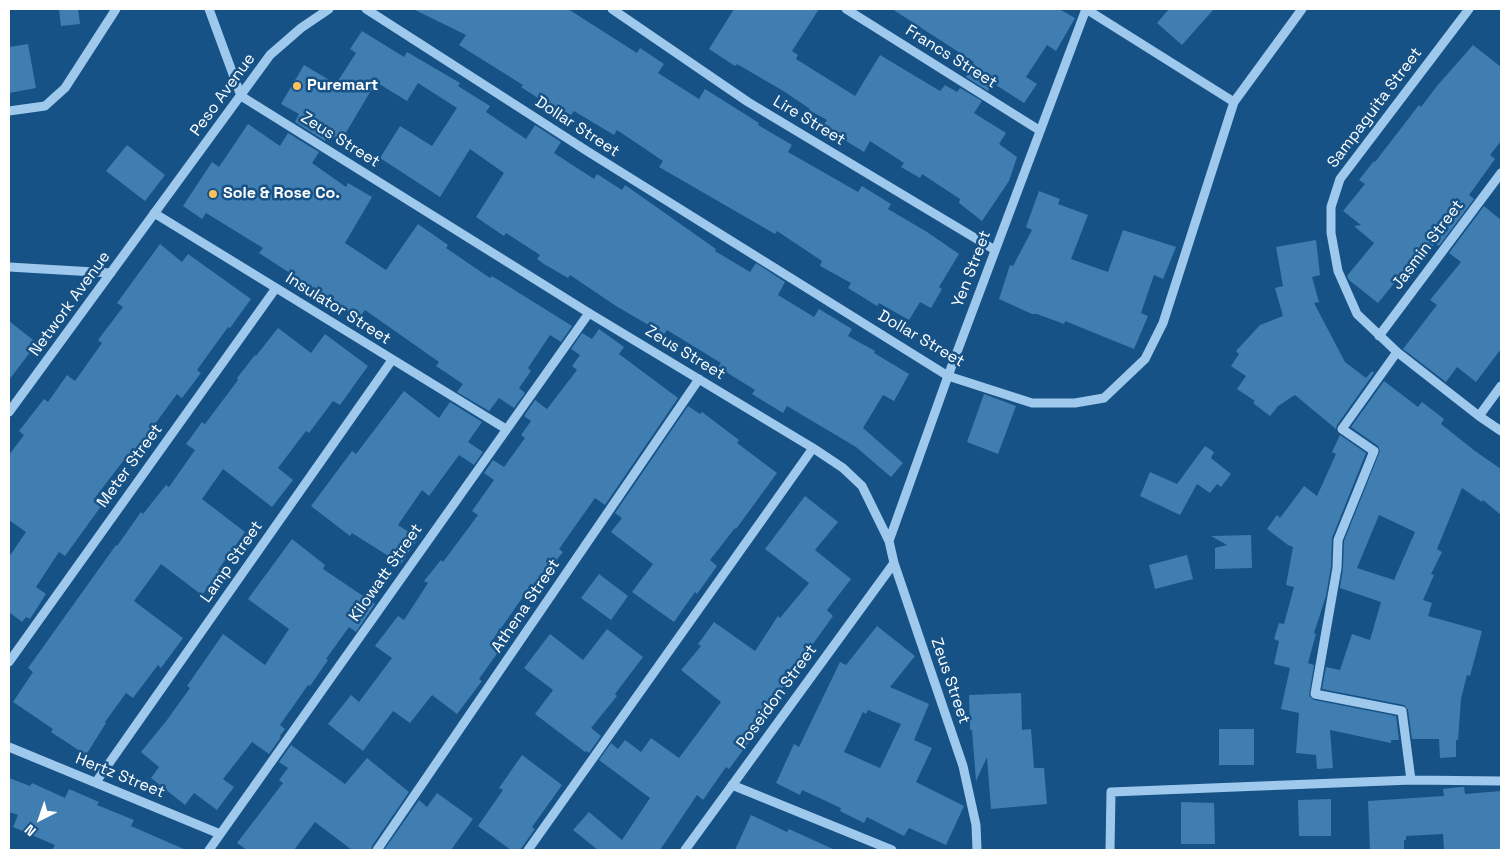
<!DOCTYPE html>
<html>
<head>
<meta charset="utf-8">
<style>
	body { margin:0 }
	#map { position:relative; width:1510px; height:859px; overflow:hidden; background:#175286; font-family:"Space Grotesk",sans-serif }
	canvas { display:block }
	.frame { position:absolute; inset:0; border:10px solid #fff; pointer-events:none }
	.north { position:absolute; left:15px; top:794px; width:50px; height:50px; -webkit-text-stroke:4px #175286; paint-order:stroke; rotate:221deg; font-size:14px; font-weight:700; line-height:20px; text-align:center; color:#fff }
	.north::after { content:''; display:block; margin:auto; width:18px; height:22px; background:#fff; clip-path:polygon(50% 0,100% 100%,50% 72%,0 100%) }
</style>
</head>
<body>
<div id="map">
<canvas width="1510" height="859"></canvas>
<div class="frame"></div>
<div class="north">N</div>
</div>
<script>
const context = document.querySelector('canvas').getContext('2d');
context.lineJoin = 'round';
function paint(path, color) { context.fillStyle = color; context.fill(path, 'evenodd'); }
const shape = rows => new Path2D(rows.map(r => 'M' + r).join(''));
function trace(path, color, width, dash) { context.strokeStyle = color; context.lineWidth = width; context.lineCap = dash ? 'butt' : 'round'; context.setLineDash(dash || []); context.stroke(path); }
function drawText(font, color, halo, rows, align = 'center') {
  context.font = font + ' "Space Grotesk",sans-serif'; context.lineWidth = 5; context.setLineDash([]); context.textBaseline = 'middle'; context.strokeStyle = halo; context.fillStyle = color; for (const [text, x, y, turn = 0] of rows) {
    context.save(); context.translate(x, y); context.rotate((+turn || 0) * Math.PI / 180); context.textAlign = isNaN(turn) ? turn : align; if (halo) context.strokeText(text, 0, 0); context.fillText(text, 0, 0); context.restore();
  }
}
paint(shape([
	[59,9,78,9,80,24,61,26],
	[413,9,568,9,637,53,640,48,664,64,658,73,699,99,705,89,759,123,758,125,792,145,788,152,858,192,862,186,891,204,888,209,927,232,959,254,939,287,942,289,931,308,920,302,909,320,879,303,877,306,848,288,851,283,820,266,822,261,777,231,775,234,659,167,663,161,617,130,614,135,574,111,571,115,551,104,550,106,521,87,523,85,459,45,466,35],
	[734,9,819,9,792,51,798,55,796,59,855,96,880,55,940,91,945,85,957,92,960,88,982,101,974,113,1006,133,999,144,1017,157,1009,181,982,221,959,203,960,199,922,174,920,178,901,167,904,163,870,141,864,152,838,136,839,134,824,124,827,120,809,110,810,109,785,92,737,64,735,66,709,49],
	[892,9,1059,9,1075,18,1056,51,1047,45,1026,77,1037,84,1024,103,993,83,988,91,966,77,974,62],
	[1169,9,1214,9,1182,45,1157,23],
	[362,31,404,57,407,52,460,83,458,86,490,106,486,112,526,139,535,125,561,142,554,153,594,179,597,174,622,190,625,185,716,249,715,251,750,272,756,263,785,282,778,295,814,317,819,309,852,329,848,336,875,351,874,353,909,374,894,401,883,395,863,428,903,463,891,477,856,447,787,406,783,413,752,394,755,390,718,367,721,363,667,330,664,334,616,306,570,275,568,278,544,264,537,259,540,255,506,233,504,236,476,217,504,173,470,149,440,197,380,158,400,126,432,146,457,108,418,83,407,101,376,82,341,141,330,134,325,141,295,122,299,114,281,104,304,65,336,84,356,53,350,49],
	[28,44,36,88,9,93,9,47],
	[1473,45,1501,67,1501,141,1490,155,1495,159,1469,195,1474,199,1439,246,1435,243,1432,247,1431,246,1410,275,1404,271,1378,303,1349,280,1347,276,1374,243,1354,226,1361,225,1343,211,1365,184,1359,180,1374,161,1375,162,1419,105,1421,107,1437,86],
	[248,124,280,146,288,133,319,152,312,163,346,187,348,183,372,197,345,243,386,270,418,224,448,245,446,248,490,278,492,276,572,326,561,342,550,335,528,368,531,371,519,388,525,393,514,408,499,398,489,411,457,392,463,384,436,366,439,362,365,310,359,318,259,253,263,248,206,213,202,219,183,206,212,162,219,167],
	[127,145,165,175,145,201,106,171],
	[1039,191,1060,199,1058,204,1088,215,1071,259,1108,272,1123,230,1176,247,1163,279,1154,275,1141,313,1148,316,1134,349,1065,321,1064,324,1037,314,1032,314,999,299,1010,265,1013,266,1032,230,1026,227],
	[1484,206,1501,220,1501,349,1476,382,1457,367,1446,382,1403,349,1437,305,1430,300,1461,262,1449,253],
	[1316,240,1320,275,1312,277,1319,302,1314,303,1345,362,1366,378,1372,371,1374,373,1337,425,1336,429,1295,395,1278,406,1270,416,1253,403,1255,401,1237,389,1246,376,1231,366,1239,354,1236,351,1260,325,1283,316,1275,288,1283,286,1276,247],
	[160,244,182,262,188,254,251,299,230,328,228,327,197,370,201,373,182,398,177,394,144,439,150,444,136,463,127,456,94,499,102,505,65,556,59,552,36,587,46,594,30,619,26,617,22,622,9,612,9,557,26,532,9,520,9,455,24,435,19,431,44,399,48,402,67,375,75,381,102,343,98,340,123,307,117,303],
	[9,321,37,343,9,380],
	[278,328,311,353,325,334,368,366,340,405,333,401,309,433,306,431,278,468,293,480,272,507,223,469,202,499,245,532,218,570,220,571,202,595,161,564,134,601,183,638,161,668,158,665,133,698,126,693,105,722,106,723,86,755,51,732,53,729,13,702,33,672,28,668,116,545,117,546,141,512,143,514,166,485,169,487,195,450,186,444,202,422,205,424,238,380,237,378,255,355,256,356],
	[599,329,624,347,619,354,678,398,605,505,595,498,559,549,563,552,546,573,544,571,526,595,525,594,492,641,501,648,479,679,482,681,457,714,432,695,410,723,393,711,363,751,328,724,351,695,359,702,392,658,375,646,398,616,404,620,428,583,424,581,441,560,443,562,478,515,472,511,494,480,484,473,493,460,504,467,525,438,521,435,531,421,524,416,535,400,547,409,577,370,572,366,580,355,571,349,582,333,592,339],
	[1384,381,1418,407,1422,402,1444,419,1441,424,1475,451,1501,469,1501,515,1483,500,1482,502,1462,488,1437,549,1442,552,1431,574,1434,575,1423,600,1432,603,1428,616,1482,631,1470,676,1467,675,1461,699,1458,740,1456,740,1456,757,1440,758,1439,739,1412,739,1408,710,1404,705,1322,689,1326,667,1340,670,1352,634,1370,640,1381,602,1340,588,1343,568,1344,541,1380,451,1378,446,1351,427],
	[1379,515,1415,532,1394,580,1357,568],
	[404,391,439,418,450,402,482,422,468,442,483,452,474,465,459,455,429,496,422,490,398,525,418,538,401,564,352,533,350,536,311,506,352,451,356,454],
	[984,394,1016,406,998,454,967,442],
	[688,406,700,414,702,412,739,440,737,443,777,473,736,529,735,528,710,560,717,566,697,594,695,592,674,622,632,592,653,564,611,532,622,518,615,513],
	[1340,435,1366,453,1332,538,1331,567,1326,596,1314,633,1316,634,1308,663,1314,665,1309,696,1314,700,1396,716,1399,740,1391,740,1391,743,1330,730,1333,768,1317,769,1316,755,1296,753,1299,713,1281,709,1290,668,1274,664,1279,641,1274,639,1279,623,1284,624,1294,587,1286,585,1293,547,1288,545,1267,529,1277,515,1280,518,1304,486,1317,496,1336,454,1332,452],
	[1205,446,1214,452,1211,458,1231,474,1221,487,1217,484,1210,493,1197,484,1180,515,1140,496,1150,472,1177,484],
	[805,496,838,522,815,550,851,579,827,610,833,616,810,648,811,649,801,664,771,702,774,705,749,736,752,738,729,769,726,767,703,800,697,795,660,850,598,850,573,830,589,812,622,840,650,798,599,760,611,743,618,749,625,740,641,752,651,738,679,758,721,702,681,670,701,646,698,644,714,622,755,651,778,616,780,618,809,583,765,549],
	[1251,535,1252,568,1215,569,1215,548,1227,545,1211,536],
	[292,539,325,565,323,569,375,604,356,632,349,627,326,659,328,660,310,686,308,685,280,725,285,729,280,736,281,737,269,754,252,742,223,779,234,787,217,810,194,793,185,805,151,778,159,767,141,752,167,720,190,688,187,686,223,634,265,665,289,629,248,599],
	[1187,555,1193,579,1155,589,1149,565],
	[599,574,628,596,611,620,581,598],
	[877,626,915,656,890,687,929,704,914,740,932,748,916,782,964,806,946,845,909,828,904,836,867,817,864,823,840,811,841,808,802,790,800,795,776,783,794,744,799,747,840,662,846,665],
	[868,710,901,724,880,768,844,752,863,712,866,714],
	[607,629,643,657,615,694,617,696,591,728,601,736,589,753,586,751,585,752,535,714,553,690,524,668,550,634,583,660],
	[1021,693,1022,730,1031,729,1034,768,1044,768,1047,804,991,809,987,757,976,781,972,730,970,730,969,695],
	[1219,729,1254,729,1254,765,1219,765],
	[291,745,345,784,367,758,409,792,372,846,371,850,352,850,315,822,294,850,247,850,237,843,283,783,279,780,288,768,279,762],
	[522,755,562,785,532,827,535,829,520,850,511,850,478,826,503,790,499,788],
	[9,778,30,786,32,783,65,798,69,789,99,802,97,805,134,820,131,826,186,850,52,850,55,845,13,827,18,815,9,812],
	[1461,787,1464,787,1465,794,1501,791,1501,850,1444,850,1443,834,1406,836,1406,840,1404,840,1404,850,1370,850,1368,801,1444,796,1443,789],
	[437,793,473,819,451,850,384,850,419,800,427,807],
	[1331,799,1331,836,1299,836,1298,800],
	[1181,802,1214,803,1215,844,1181,844],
	[751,815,787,832,789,829,835,850,735,850]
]), '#407db0');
trace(shape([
	[209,9,241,96,589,313,813,448,843,468,862,486,889,541,894,563,963,766,976,825,977,850],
	[366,9,587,151,948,376,1032,403,1075,403,1104,398,1145,359,1163,323,1234,102,1302,9],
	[612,9,748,102,995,250],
	[846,9,1039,130],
	[1086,9,1234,102],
	[1469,9,1340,179,1331,207,1331,233,1338,271,1357,314,1397,352,1479,416,1501,431],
	[9,111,45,106,65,88,116,9],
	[154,213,506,429],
	[9,267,111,273],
	[1379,336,1501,173],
	[1397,352,1342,429,1374,451,1338,540,1337,568,1315,694,1402,711,1411,780],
	[9,412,270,55,301,28,329,9],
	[1479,416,1501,386],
	[889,541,948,376,1086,9],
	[9,662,276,288],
	[9,747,220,834],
	[96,782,392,360],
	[732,785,892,850],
	[209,850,589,313],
	[377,850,699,379],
	[528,850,813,448],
	[685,850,894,563],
	[1110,850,1111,792,1411,780,1501,781]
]), '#9ec9ed', 9);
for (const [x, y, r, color] of [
	[297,86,5,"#ffbf5a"],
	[213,194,5,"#ffbf5a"]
]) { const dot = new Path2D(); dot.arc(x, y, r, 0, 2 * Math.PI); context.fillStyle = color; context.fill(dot); trace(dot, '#175286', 2); }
drawText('16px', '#fff', '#175286', [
	["Francs Street",951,57,32],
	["Peso Avenue",223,95,-54],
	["Sampaguita Street",1375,108,-53],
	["Lire Street",809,121,31],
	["Dollar Street",577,127,33],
	["Zeus Street",340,140,32],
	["Jasmin Street",1428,245,-53],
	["Yen Street",972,269,-69],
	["Network Avenue",70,304,-54],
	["Insulator Street",338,309,32],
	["Dollar Street",921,339,30],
	["Zeus Street",685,353,31],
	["Meter Street",130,466,-54],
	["Lamp Street",232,562,-55],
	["Kilowatt Street",386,573,-55],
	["Athena Street",526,606,-56],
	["Zeus Street",950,681,71],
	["Poseidon Street",777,697,-54],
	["Hertz Street",120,776,22]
]);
drawText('bold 16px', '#fff', '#175286', [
	["Puremart",307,86],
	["Sole & Rose Co.",223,194]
], 'left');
</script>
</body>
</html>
